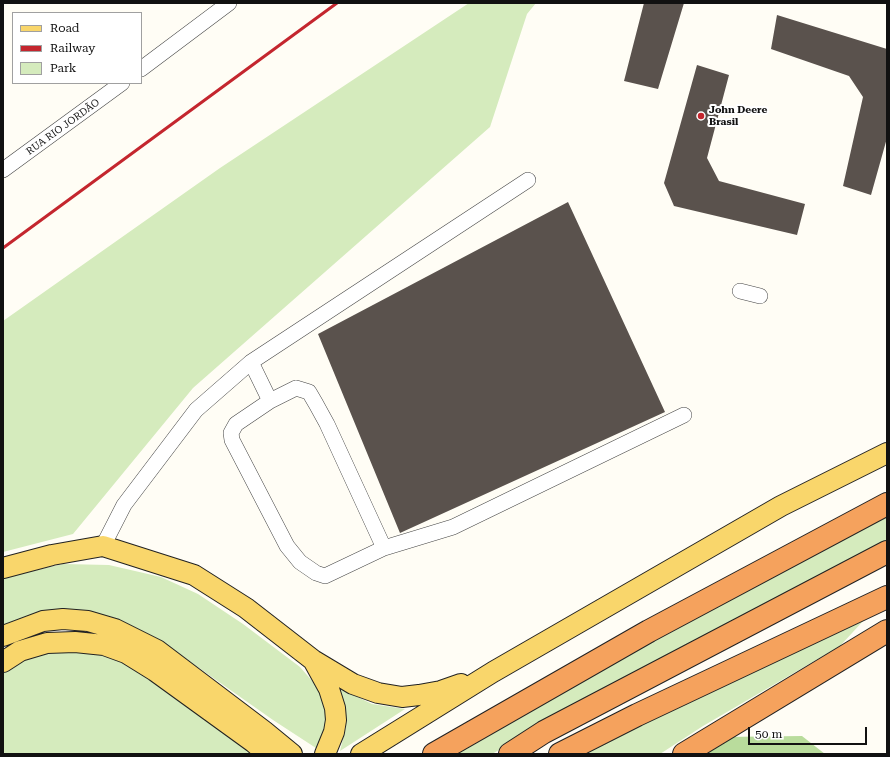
<!DOCTYPE html>
<html>
<head>
<meta charset="utf-8">
<style>
	body { margin:0 }
	#map { position:relative; width:890px; height:757px; overflow:hidden; background:#fffdf5; font-family:"Roboto Serif",serif }
	canvas { display:block }
	.frame { position:absolute; inset:0; border:4px solid #111; pointer-events:none }
	.legend { position:absolute; left:12px; top:12px; width:130px; height:72px; box-sizing:border-box; background:#fff; border:1px solid #a0a0a0; margin:0; padding:5px 7px; list-style:none; font-size:12px; color:#111 }
	.legend li { display:flex; align-items:center; gap:8px; height:20px }
	.legend b { width:20px; border:1px solid #a0a0a0 }
	.scale { position:absolute; left:748px; top:727px; width:119px; height:18px; box-sizing:border-box; border:2px solid #111; border-top:0; padding-left:5px; font-size:12px; line-height:14px; white-space:nowrap; color:#111; -webkit-text-stroke:3px #fff; paint-order:stroke }
</style>
</head>
<body>
<div id="map">
<canvas width="890" height="757"></canvas>
<div class="frame"></div>
<ul class="legend">
<li><b style="height:5px;background:#f9d66b"></b>Road</li>
<li><b style="height:5px;background:#c4262e"></b>Railway</li>
<li><b style="height:11px;background:#d5ebbd"></b>Park</li>
</ul>
<div class="scale">50 m</div>
</div>
<script>
const context = document.querySelector('canvas').getContext('2d');
context.lineJoin = 'round';
function paint(path, color) { context.fillStyle = color; context.fill(path, 'evenodd'); }
const shape = rows => new Path2D(rows.map(r => 'M' + r).join(''));
function trace(path, color, width, dash) { context.strokeStyle = color; context.lineWidth = width; context.lineCap = dash ? 'butt' : 'round'; context.setLineDash(dash || []); context.stroke(path); }
function drawText(font, color, halo, rows, align = 'center') {
  context.font = font + ' "Roboto Serif",serif'; context.lineWidth = 4; context.setLineDash([]); context.textBaseline = 'middle'; context.strokeStyle = halo; context.fillStyle = color; for (const [text, x, y, turn = 0] of rows) {
    context.save(); context.translate(x, y); context.rotate((+turn || 0) * Math.PI / 180); context.textAlign = isNaN(turn) ? turn : align; if (halo) context.strokeText(text, 0, 0); context.fillText(text, 0, 0); context.restore();
  }
}
paint(shape([
	[469,3,536,3,527,14,490,127,193,388,73,534,3,552,3,321,220,168],
	[887,513,887,541,613,685,492,754,448,754,594,671],
	[63,564,109,565,161,577,198,594,243,624,300,667,321,691,330,714,319,750,273,720,182,656,112,617,60,610,3,626,3,578],
	[865,619,840,646,703,726,660,754,577,754],
	[87,650,116,656,150,677,252,754,3,754,3,672,23,660,49,652],
	[339,688,372,704,405,709,340,751,346,727,345,708]
]), '#d5ebbd');
paint(shape([
	[802,736,825,754,701,754,722,737]
]), '#b9dc9c');
paint(shape([
	[644,3,684,3,658,89,624,81],
	[777,15,887,49,887,138,871,195,843,186,863,97,849,76,771,49],
	[697,65,729,75,707,158,719,181,805,204,797,235,674,206,664,183],
	[568,202,665,412,400,533,318,334]
]), '#5a524d');
const minor = shape([
	[141,69,229,3],
	[3,170,122,83],
	[740,291,760,296],
	[251,362,270,401],
	[296,388,309,392,316,404,327,424,384,548,325,576,316,573,300,562,287,546,232,440,231,433,236,424,270,401,296,388],
	[103,546,124,505,196,410,251,362,528,180],
	[384,548,453,527,684,415]
]);
const major = shape([
	[3,568,52,555,103,546,194,575,246,608,313,660,353,684,378,693,402,697,419,695,441,691,461,684],
	[3,636,43,621,63,619,88,621,115,629,157,650,264,731,292,754],
	[313,660,329,689,335,708,336,720,334,732,325,754],
	[3,662,20,651,47,643,75,642,104,645,126,653,155,671,253,742,267,754],
	[361,754,493,672,781,506,887,453]
]);
const highway = shape([
	[434,754,649,631,887,504],
	[510,754,544,732,887,552],
	[560,754,637,715,887,597],
	[684,754,887,631]
]);
trace(minor, '#444', 16);
trace(major, '#222', 22);
trace(highway, '#222', 24);
trace(minor, '#fff', 15);
trace(major, '#f9d66b', 20);
trace(highway, '#f5a25d', 22);
trace(shape([
	[3,248,337,3]
]), '#c4262e', 3);
for (const [x, y, r, color] of [
	[701,116,4,"#c4262e"]
]) { const dot = new Path2D(); dot.arc(x, y, r, 0, 2 * Math.PI); context.fillStyle = color; context.fill(dot); trace(dot, '#fff', 1.5); }
drawText('bold 10px', '#111', '#fff', [
	["John Deere",709,110],
	["Brasil",709,122]
], 'left');
drawText('10px', '#111', '#fff', [
	["RUA RIO JORDÃO",63,127,-36]
]);
</script>
</body>
</html>
